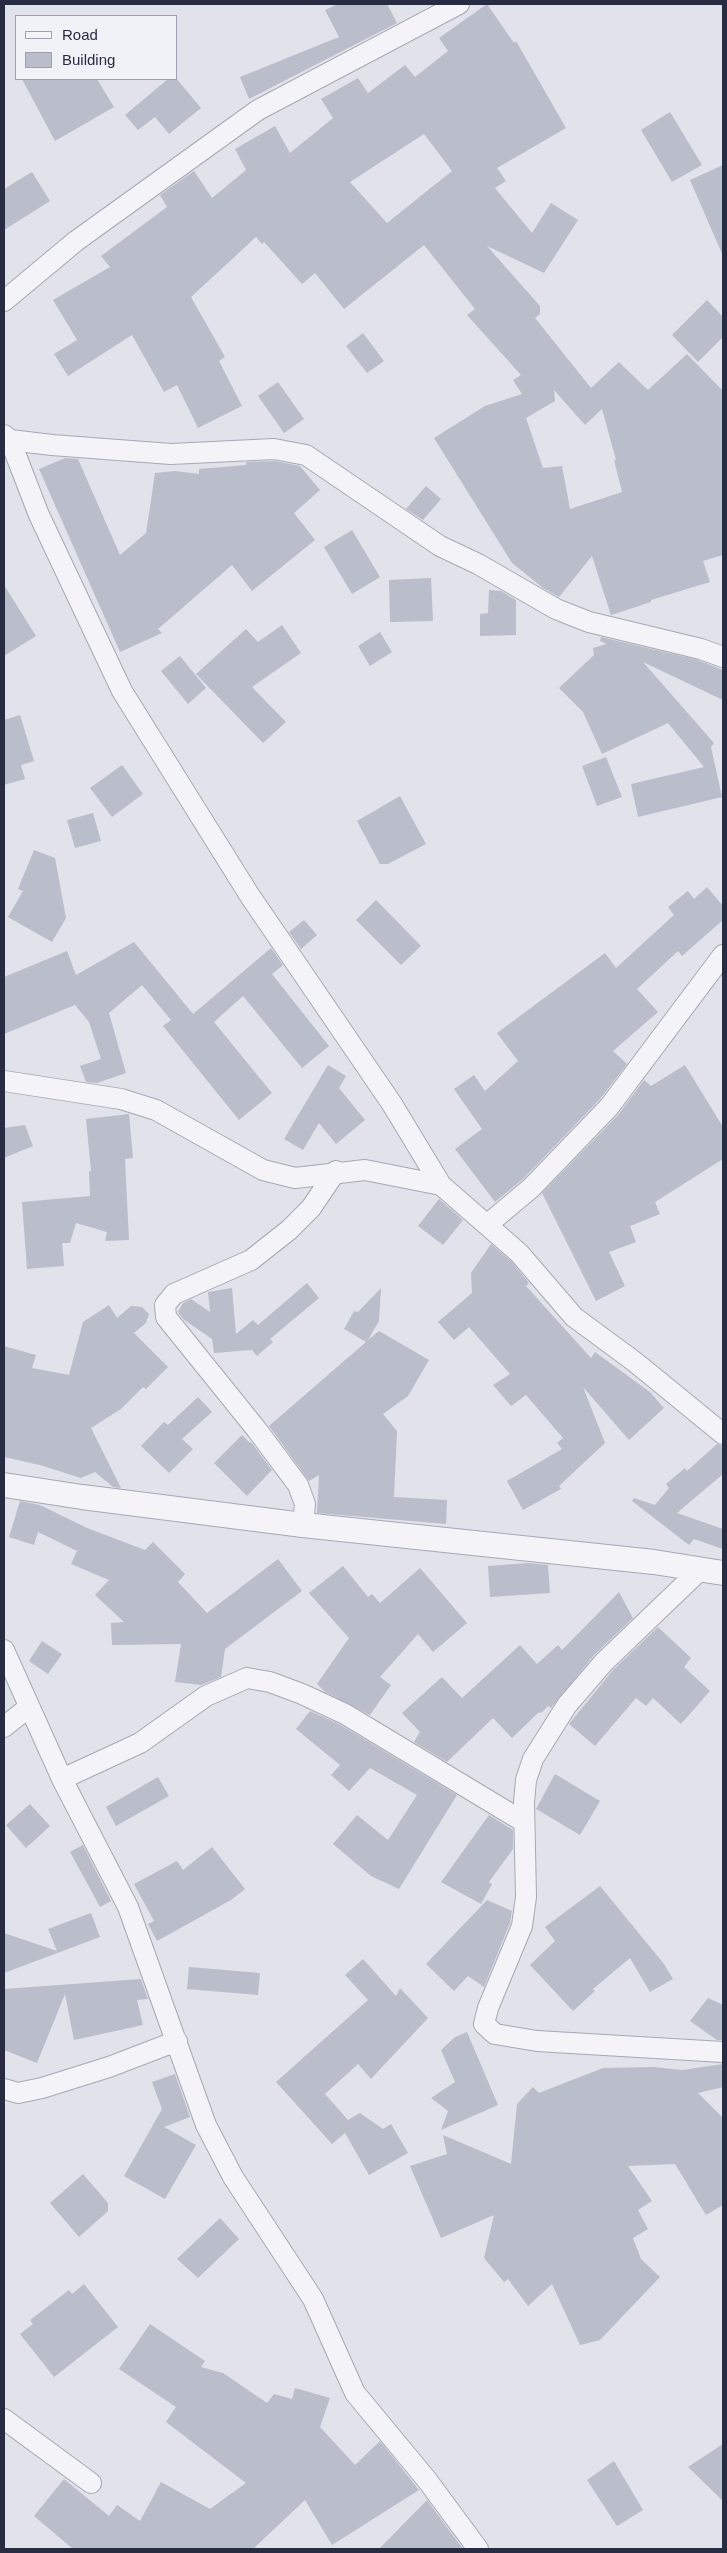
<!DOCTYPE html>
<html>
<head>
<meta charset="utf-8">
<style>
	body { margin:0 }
	#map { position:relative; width:727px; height:2553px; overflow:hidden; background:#e1e2ea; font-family:Arial,sans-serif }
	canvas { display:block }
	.frame { position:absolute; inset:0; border:5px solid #282c43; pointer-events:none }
	.legend { position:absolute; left:15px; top:15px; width:162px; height:65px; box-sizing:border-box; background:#f0f2f7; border:1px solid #a0a3af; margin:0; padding:6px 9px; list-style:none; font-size:15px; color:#282c43 }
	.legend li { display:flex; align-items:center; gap:10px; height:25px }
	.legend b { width:25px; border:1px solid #a0a3af }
</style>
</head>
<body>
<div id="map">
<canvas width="727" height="2553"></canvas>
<div class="frame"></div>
<ul class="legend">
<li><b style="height:6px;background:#f4f4f8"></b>Road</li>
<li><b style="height:14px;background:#babdca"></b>Building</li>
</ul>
</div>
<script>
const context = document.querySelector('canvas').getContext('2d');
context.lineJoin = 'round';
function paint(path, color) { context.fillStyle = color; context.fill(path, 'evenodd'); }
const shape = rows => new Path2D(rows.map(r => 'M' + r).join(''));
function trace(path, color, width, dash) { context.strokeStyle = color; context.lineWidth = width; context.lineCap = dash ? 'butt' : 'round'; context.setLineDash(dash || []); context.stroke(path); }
paint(shape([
	[338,4,387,4,397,23,249,99,240,77,339,37,325,10],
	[487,4,514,43,516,41,566,128,497,168,506,181,495,188,532,233,551,203,578,220,544,273,487,246,540,306,540,314,535,318,591,388,619,362,648,390,687,354,723,391,723,555,703,561,710,582,651,600,651,602,611,615,592,556,559,597,543,588,512,563,434,438,485,406,522,394,513,380,521,375,467,315,475,309,424,245,344,309,315,273,302,284,264,242,262,244,256,237,191,297,225,357,219,361,242,406,198,428,177,385,164,392,132,335,68,376,54,354,77,340,53,300,110,267,101,256,167,207,160,195,194,171,212,198,246,170,235,149,275,126,290,153,333,118,321,99,358,78,368,93,405,65,415,77,448,51,439,38],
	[424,134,452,171,387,223,350,182],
	[554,390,585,425,602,409,616,460,614,460,622,492,570,509,562,466,543,468,526,418,555,401],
	[176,78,201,108,169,134,155,117,138,130,125,115,168,79],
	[22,79,97,79,114,107,55,141],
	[670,112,702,165,672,182,641,130],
	[723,165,723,256,690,180],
	[32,172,50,201,4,230,4,189],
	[707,300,723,317,723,337,698,362,672,335],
	[363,333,384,361,367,373,346,346],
	[278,382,304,419,284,433,258,396],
	[65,458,78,459,120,555,146,533,155,473,175,471,199,474,199,469,246,465,246,462,275,461,300,466,320,490,294,513,315,540,252,591,232,565,158,629,162,633,120,652,39,469],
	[426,486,441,499,423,520,406,509],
	[352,530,380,577,352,594,324,547],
	[431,578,433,621,390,622,389,580],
	[4,585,36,636,4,656],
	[489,590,501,591,516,600,516,635,480,636,480,614,488,613],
	[282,625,301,653,252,687,286,722,263,743,196,674,246,629,258,642],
	[380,632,392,652,370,666,358,646],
	[601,637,698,660,723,670,723,700,643,662,714,743,711,747,722,797,638,817,631,784,704,767,668,723,602,754,583,712,559,688,594,655,593,648,607,644,600,641],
	[180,656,206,688,188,704,161,671],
	[20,715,34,761,21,765,25,779,4,785,4,720],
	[606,757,622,797,597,806,582,766],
	[122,765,143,794,112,817,90,788],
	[400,796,426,844,388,864,380,864,357,821],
	[93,813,101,841,75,848,67,820],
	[34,850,55,858,66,918,52,942,8,917,23,891,18,889],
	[707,887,723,906,723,920,682,956,678,951,637,989,658,1012,613,1051,627,1064,600,1099,523,1179,495,1202,455,1149,482,1129,454,1089,474,1075,485,1091,518,1061,497,1033,605,953,616,968,674,915,668,907,688,891,694,899],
	[376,900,421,946,401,965,356,920],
	[304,920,317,935,301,949,289,932],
	[134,942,193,1014,271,948,283,965,272,974,329,1046,302,1068,243,996,214,1022,272,1093,239,1120,163,1026,171,1020,142,985,109,1013,126,1073,97,1083,86,1082,80,1066,101,1059,89,1022,75,1005,4,1034,4,977,67,951,76,975],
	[328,1065,346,1076,339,1088,365,1120,336,1144,319,1123,303,1150,284,1139],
	[685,1065,723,1127,723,1159,655,1202,660,1214,630,1226,636,1242,609,1252,625,1286,596,1301,542,1193,618,1115,644,1080,651,1086],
	[129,1114,133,1158,125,1159,129,1240,105,1241,107,1232,76,1223,70,1243,62,1243,64,1266,27,1269,22,1202,90,1196,89,1171,91,1171,86,1119],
	[25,1125,33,1146,4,1158,4,1128],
	[439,1199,463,1220,443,1245,418,1226],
	[491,1244,511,1261,529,1283,526,1286,591,1358,595,1352,650,1392,664,1408,629,1440,583,1387,605,1443,559,1486,561,1489,523,1510,507,1481,562,1449,557,1443,563,1438,526,1395,511,1406,493,1385,510,1374,469,1327,454,1340,438,1322,472,1293,471,1273],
	[307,1283,319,1298,270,1339,273,1342,257,1356,252,1350,214,1353,212,1339,183,1319,178,1312,183,1303,191,1299,210,1312,208,1292,232,1288,236,1334,253,1320,258,1325],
	[381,1288,379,1321,368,1340,379,1331,429,1360,408,1396,383,1414,397,1431,394,1497,447,1500,446,1524,317,1513,319,1475,309,1481,269,1426,366,1342,344,1329,354,1311,358,1312],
	[109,1305,117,1318,131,1306,142,1307,149,1314,146,1323,134,1333,168,1367,146,1389,143,1387,121,1409,91,1428,121,1488,113,1487,95,1472,81,1478,40,1465,4,1457,4,1346,36,1355,32,1368,69,1375,83,1322],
	[198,1397,212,1412,182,1439,193,1449,169,1473,141,1446,164,1422,168,1425],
	[242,1435,250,1443,251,1442,272,1470,247,1496,214,1463],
	[717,1444,723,1446,723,1474,677,1513,723,1529,723,1549,694,1539,689,1545,632,1501,634,1498,655,1505,669,1488,666,1484,685,1468,687,1471],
	[20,1501,40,1505,87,1528,145,1550,153,1542,185,1574,178,1582,207,1613,278,1559,302,1591,225,1649,221,1677,201,1685,175,1682,181,1644,112,1645,111,1623,124,1622,95,1595,109,1580,71,1564,77,1551,38,1532,34,1545,9,1537],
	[529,1563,548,1565,550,1593,490,1597,488,1566],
	[343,1566,368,1597,372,1594,380,1603,420,1568,467,1623,433,1652,418,1634,380,1677,391,1685,370,1715,325,1692,317,1684,349,1638,309,1593],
	[619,1592,633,1618,595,1654,551,1708,548,1706,541,1713,539,1712,512,1738,493,1718,447,1762,414,1742,420,1732,402,1713,442,1677,462,1698,520,1645,537,1664,558,1645,562,1650],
	[658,1627,691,1658,684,1667,710,1691,681,1724,653,1698,646,1706,636,1698,595,1746,569,1724,613,1670],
	[42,1641,62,1654,48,1674,29,1661],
	[310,1711,339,1724,457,1795,399,1889,371,1876,333,1844,357,1815,388,1840,417,1795,370,1768,349,1791,331,1775,340,1765,296,1729],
	[555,1774,600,1801,580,1835,536,1809],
	[158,1777,169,1796,116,1826,106,1807],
	[30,1804,50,1826,26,1848,6,1825],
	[489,1815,513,1830,513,1849,489,1882,492,1884,481,1904,441,1882],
	[83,1845,111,1901,100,1907,70,1852],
	[212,1847,245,1889,231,1900,157,1941,148,1924,154,1921,134,1884,177,1861,183,1870],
	[600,1886,664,1964,673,1979,650,1992,630,1958,593,1989,595,1991,573,2011,530,1965,555,1941,545,1927],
	[487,1900,512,1911,510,1923,484,1987,468,1976,454,1991,426,1964],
	[91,1913,100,1937,4,1973,4,1933,57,1951,48,1929],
	[363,1959,396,1996,400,1988,428,2018,371,2079,358,2064,325,2094,348,2120,360,2113,383,2129,391,2124,408,2153,369,2175,345,2133,332,2144,276,2082,368,2000,345,1975],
	[189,1967,260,1973,258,1995,187,1989],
	[141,1979,148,1999,137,2000,143,2025,74,2040,65,1994,37,2063,4,2050,4,1989],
	[708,1998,723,2005,723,2040,717,2040,690,2021],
	[467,2032,498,2105,441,2130,448,2111,431,2098,455,2082,441,2050,455,2037],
	[723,2064,723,2087,698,2093,723,2118,723,2205,706,2215,675,2164,628,2166,652,2201,638,2210,648,2229,633,2238,641,2259,660,2277,600,2340,580,2345,552,2284,528,2306,508,2279,504,2282,484,2258,494,2215,441,2238,410,2166,447,2154,443,2135,511,2164,517,2104,533,2087,539,2093,603,2068,654,2067,682,2070],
	[175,2074,190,2117,164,2127,196,2145,165,2199,124,2176,162,2109,152,2082],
	[83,2174,108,2203,108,2211,79,2237,50,2203],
	[220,2218,239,2239,198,2278,177,2259],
	[84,2284,118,2327,54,2377,20,2334,33,2324,30,2320,69,2290,72,2294],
	[150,2324,205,2361,201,2367,223,2373,267,2403,274,2394,292,2399,295,2388,330,2398,320,2427,355,2465,380,2441,419,2490,332,2545,305,2500,253,2549,73,2549,34,2516,64,2479,109,2516,117,2505,140,2521,161,2482,210,2509,246,2483,166,2422,176,2407,119,2369],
	[723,2444,723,2501,688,2467],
	[614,2461,643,2510,617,2526,587,2480],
	[427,2500,463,2549,379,2549]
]), '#babdca');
const minor = shape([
	[4,301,76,241,258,110,459,4],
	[4,435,10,440,52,445,171,454,274,449,306,455,440,546,478,564,556,609,589,622,701,649,723,657],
	[10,440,39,515,122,691,250,896,392,1104,441,1185,519,1253,574,1317,635,1362,723,1434],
	[4,1081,121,1099,156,1110,263,1170,295,1178,365,1170,441,1185],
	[488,1224,531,1188,609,1107,723,955],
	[303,1525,305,1504,298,1485,257,1430,166,1317,165,1305,174,1294,251,1260,289,1230,311,1208,336,1171],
	[701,1569,604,1662,567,1705,533,1759,526,1780,524,1802,526,1897,522,1926,488,2008,484,2024,495,2034,537,2041,723,2052],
	[4,1650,62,1779,128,1907,206,2125,233,2177,313,2299,355,2393,427,2480,478,2549],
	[4,1727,29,1707],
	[62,1779,140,1743,206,1696,247,1678,270,1682,302,1694,345,1714,524,1822],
	[4,2089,18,2093,42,2088,109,2067,177,2041],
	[4,2419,91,2483]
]);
const tertiary = shape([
	[4,1485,82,1497,303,1525,654,1562,723,1573]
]);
trace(minor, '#a6a8b5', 22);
trace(tertiary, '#a6a8b5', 26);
trace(minor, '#f4f4f8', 20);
trace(tertiary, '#f4f4f8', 24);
</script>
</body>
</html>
